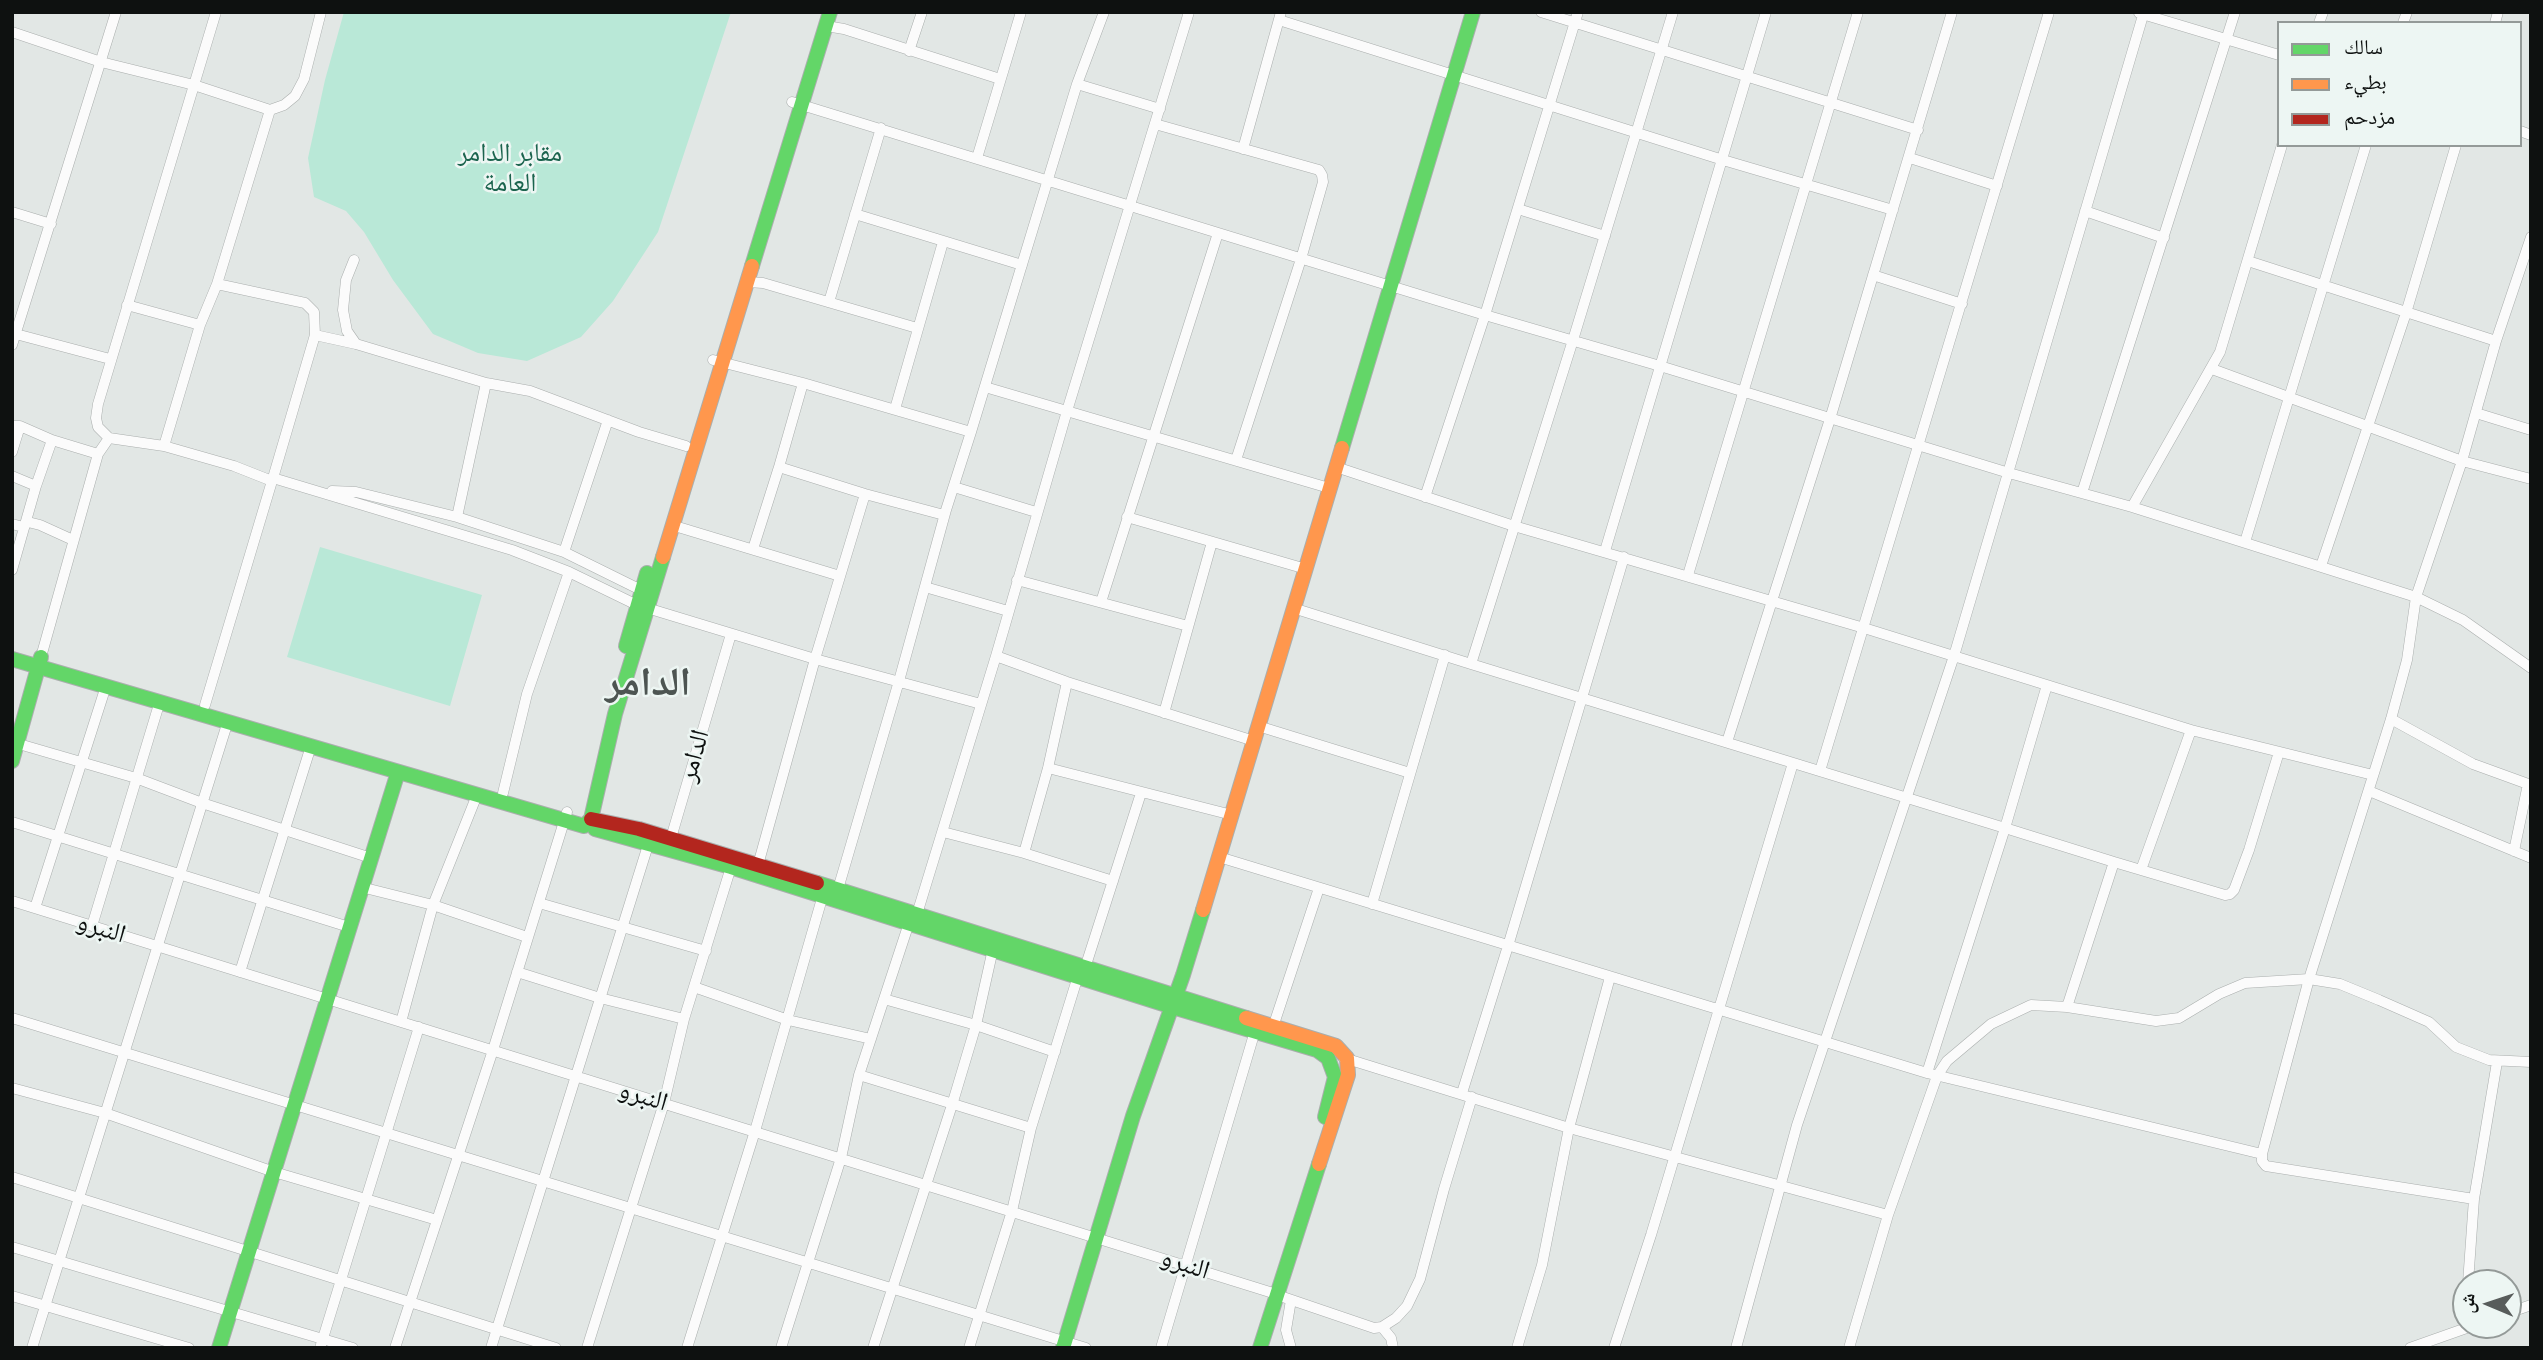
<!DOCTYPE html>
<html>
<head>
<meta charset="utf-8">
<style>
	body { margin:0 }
	#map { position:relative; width:2543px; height:1360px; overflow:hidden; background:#e2e7e5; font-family:Signika,"Noto Naskh Arabic",sans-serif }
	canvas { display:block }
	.frame { position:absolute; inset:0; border:14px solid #0e1110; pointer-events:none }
	.legend { position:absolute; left:2277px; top:21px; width:245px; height:126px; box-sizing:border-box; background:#edf6f3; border:2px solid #949a98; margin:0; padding:9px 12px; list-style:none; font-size:21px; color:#0e1110 }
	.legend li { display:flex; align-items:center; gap:14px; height:35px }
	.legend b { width:35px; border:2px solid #949a98 }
	.north { position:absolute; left:2452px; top:1269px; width:70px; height:70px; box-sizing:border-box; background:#edf6f3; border:2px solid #949a98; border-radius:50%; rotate:272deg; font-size:19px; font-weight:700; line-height:28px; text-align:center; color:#0e1110 }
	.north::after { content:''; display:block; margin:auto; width:24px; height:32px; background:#585c5b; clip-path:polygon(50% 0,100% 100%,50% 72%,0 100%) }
</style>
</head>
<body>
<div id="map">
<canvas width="2543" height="1360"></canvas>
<div class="frame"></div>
<ul class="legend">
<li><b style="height:9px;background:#63d668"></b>سالك</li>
<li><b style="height:9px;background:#ff974d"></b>بطيء</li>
<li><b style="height:9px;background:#b3261e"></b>مزدحم</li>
</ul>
<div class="north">ش</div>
</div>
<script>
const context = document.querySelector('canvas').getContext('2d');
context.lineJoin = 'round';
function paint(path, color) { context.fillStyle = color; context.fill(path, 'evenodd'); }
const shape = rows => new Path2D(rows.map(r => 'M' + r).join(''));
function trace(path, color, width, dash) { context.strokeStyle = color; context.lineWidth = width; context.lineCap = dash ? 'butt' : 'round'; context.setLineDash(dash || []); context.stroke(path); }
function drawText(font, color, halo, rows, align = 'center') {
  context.font = font + ' Signika,"Noto Naskh Arabic",sans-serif'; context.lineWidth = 5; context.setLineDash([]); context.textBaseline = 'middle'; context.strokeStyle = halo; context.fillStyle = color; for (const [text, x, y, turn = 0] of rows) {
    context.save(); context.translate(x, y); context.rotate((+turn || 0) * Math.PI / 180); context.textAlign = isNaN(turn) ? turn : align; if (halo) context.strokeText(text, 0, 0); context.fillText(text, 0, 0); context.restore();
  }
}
paint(shape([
	[344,12,731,12,658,232,613,301,581,337,527,361,478,353,433,334,393,280,364,232,346,211,314,197,308,158,325,80],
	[320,547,482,595,450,706,287,657]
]), '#b9e8d7');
const street = shape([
	[216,12,98,404,96,418,98,427,109,438,164,446,234,466,272,481,273,478,512,550,569,572,637,605,815,659,981,704],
	[1541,12,1918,130],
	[1673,12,1573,340,1471,664,2005,828,1927,1073],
	[2139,13,2279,55],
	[1279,20,1723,160,1893,210],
	[2319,23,2323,12],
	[2403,23,2407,12],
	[2495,23,2498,12],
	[826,26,844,29,1000,79],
	[12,32,101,62,194,85,270,110,284,105,295,96,304,79,321,12],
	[909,51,922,12],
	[1077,84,1160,109],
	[792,102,1485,315,1660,366,2009,473,2132,507,2416,597,2463,620,2531,668],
	[1155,124,1319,170,1322,175,1323,182,1301,259,1236,460],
	[2520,131,2531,135],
	[1243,149,1281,12],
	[977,158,1021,12],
	[1910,158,1997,186],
	[1518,209,1605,236],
	[2085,211,2164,238],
	[12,212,51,224],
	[855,214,1022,265],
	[354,260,346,280,343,310,347,331,356,344],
	[2248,261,2496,341],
	[1873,275,1962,304],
	[748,282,763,283,917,328],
	[217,284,305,303,314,312,315,335,273,478],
	[829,302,881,128],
	[127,305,200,325],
	[12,333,110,359],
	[315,335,356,344,486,383,530,391,639,432,686,446],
	[12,345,116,12],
	[713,360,803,383,971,432],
	[2212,369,2462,461,2531,479],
	[486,383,457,517,564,552,645,592],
	[985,387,1329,488],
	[895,409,943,242],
	[2476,413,2531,430],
	[12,426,20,426,52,440,98,454],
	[164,446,200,325,217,284,270,110],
	[12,452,20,426],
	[1336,467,1514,526,1864,628,2191,730,2373,775],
	[12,476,36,486],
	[954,487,1036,512],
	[332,491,356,492,457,517],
	[2082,493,2235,12],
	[865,494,944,515],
	[1425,497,1485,315,1578,12],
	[2132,507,2220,352,2282,145],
	[1127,517,1306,569],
	[12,524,23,527,28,522,40,525,73,540],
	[672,529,678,527,840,576],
	[2245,542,2366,145],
	[753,549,779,467,803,383],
	[1605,551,1766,12],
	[564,552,608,420],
	[2321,566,2406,313,2456,145],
	[12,570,36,486,52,440],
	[1688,575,1858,12],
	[1017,580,1188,626],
	[925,587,1008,611],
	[1101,602,1218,233],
	[1293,608,1471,664],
	[996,656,1067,682,1254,741],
	[41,657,98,454,109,438],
	[2047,685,2005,828,2114,862,2141,870,2191,730],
	[205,705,272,481],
	[1164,713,1212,542],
	[2391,719,2473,764,2528,784,2514,851],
	[1258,726,1410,773],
	[12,742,136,778,202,803,371,858],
	[1727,742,1830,419,1952,12],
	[1048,768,1232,815],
	[1820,771,2049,12],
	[2369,791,2531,858],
	[503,793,527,694,569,572],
	[12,822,349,927],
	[943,832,1024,853,1113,881],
	[671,838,731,634],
	[1024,853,1048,768,1067,682],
	[1219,857,1927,1073,2262,1154],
	[758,865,815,659,865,494,779,467],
	[2141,870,2225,895,2230,894,2234,890,2249,850,2279,752],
	[361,887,433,905,527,937],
	[838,889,899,681,946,510,971,432,1077,84,1104,12],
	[12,901,1273,1293],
	[539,903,706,951],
	[1372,904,1445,655],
	[35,908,106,686],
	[917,914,996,656,1067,411,1189,12],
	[92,926,160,701],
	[1085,968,1141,793],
	[240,972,311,746],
	[517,972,600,998,684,1019],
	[694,987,788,1020,871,1039],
	[884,999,976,1025,1055,1052],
	[2067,1007,2114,862],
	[12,1018,1086,1348],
	[401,1022,433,905,477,795],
	[1273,1027,1319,888],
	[1344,1058,1569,1128,1888,1215,1937,1076,1947,1061,1991,1024,2031,1005,2067,1007,2156,1021,2179,1018,2219,994,2245,983,2309,979,2340,984,2379,1000,2429,1022,2456,1047,2489,1060,2531,1062],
	[859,1075,1031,1128],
	[12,1088,105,1113,274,1172,437,1220],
	[1462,1093,1508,946,1624,557],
	[12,1177,556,1348],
	[2474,1199,2266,1166,2262,1161,2262,1154,2309,979,2391,719,2407,660,2416,597,2462,461,2496,341,2531,237],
	[12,1247,353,1348],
	[2468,1283,2474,1199,2497,1062],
	[1277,1295,1374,1328,1382,1327,1396,1318,1407,1306,1420,1279,1444,1189,1472,1097],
	[12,1296,189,1348],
	[1291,1300,1286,1330,1291,1348],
	[2508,1313,2531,1305],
	[1382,1327,1391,1338,1393,1348],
	[32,1348,228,721],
	[320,1348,419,1027],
	[395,1348,493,1050,567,812],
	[491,1348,649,842],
	[587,1348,664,1103,684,1019,731,867],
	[687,1348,755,1131,823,895],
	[781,1348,841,1158,859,1075,909,923],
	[873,1348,952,1105,976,1025,993,949],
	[969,1348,1012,1211,1031,1128,1078,976],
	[1161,1348,1255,1031],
	[1517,1348,1542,1265,1569,1128,1610,977],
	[1614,1348,1651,1235,1793,763],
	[1736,1348,1797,1125,1954,656,2144,12],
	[1849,1348,1888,1215],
	[2410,1348,2475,1325]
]);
const fast = shape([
	[752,266,830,12],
	[1342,448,1473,12],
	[626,646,647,573],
	[12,659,584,826,591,819,615,714,663,557],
	[12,761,41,657],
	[595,829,731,867,1173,1007,1317,1050,1328,1058,1335,1077,1325,1117],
	[817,883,1246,1018],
	[219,1348,398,772],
	[1063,1348,1133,1116,1183,975,1203,910],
	[1260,1348,1319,1164]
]);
const slow = shape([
	[663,557,752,266],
	[1203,910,1342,448],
	[1246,1018,1336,1046,1347,1058,1348,1075,1319,1164]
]);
const jam = shape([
	[591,819,639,829,817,883]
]);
trace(street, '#aaaead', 11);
trace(fast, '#aaaead', 16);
trace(slow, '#aaaead', 16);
trace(jam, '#aaaead', 16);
trace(street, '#fbfbfb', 10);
trace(fast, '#63d668', 14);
trace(slow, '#ff974d', 14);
trace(jam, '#b3261e', 14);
drawText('26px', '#1b644e', '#edf6f3', [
	["مقابر الدامر",510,154],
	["العامة",510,184]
]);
drawText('26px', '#0e1110', '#edf6f3', [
	["الدامر",695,756,-74],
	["النبرو",101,929,17],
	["النبرو",643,1097,17],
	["النبرو",1185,1265,18]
]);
drawText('bold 40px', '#4d5552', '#edf6f3', [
	["الدامر",648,684]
]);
</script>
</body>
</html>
